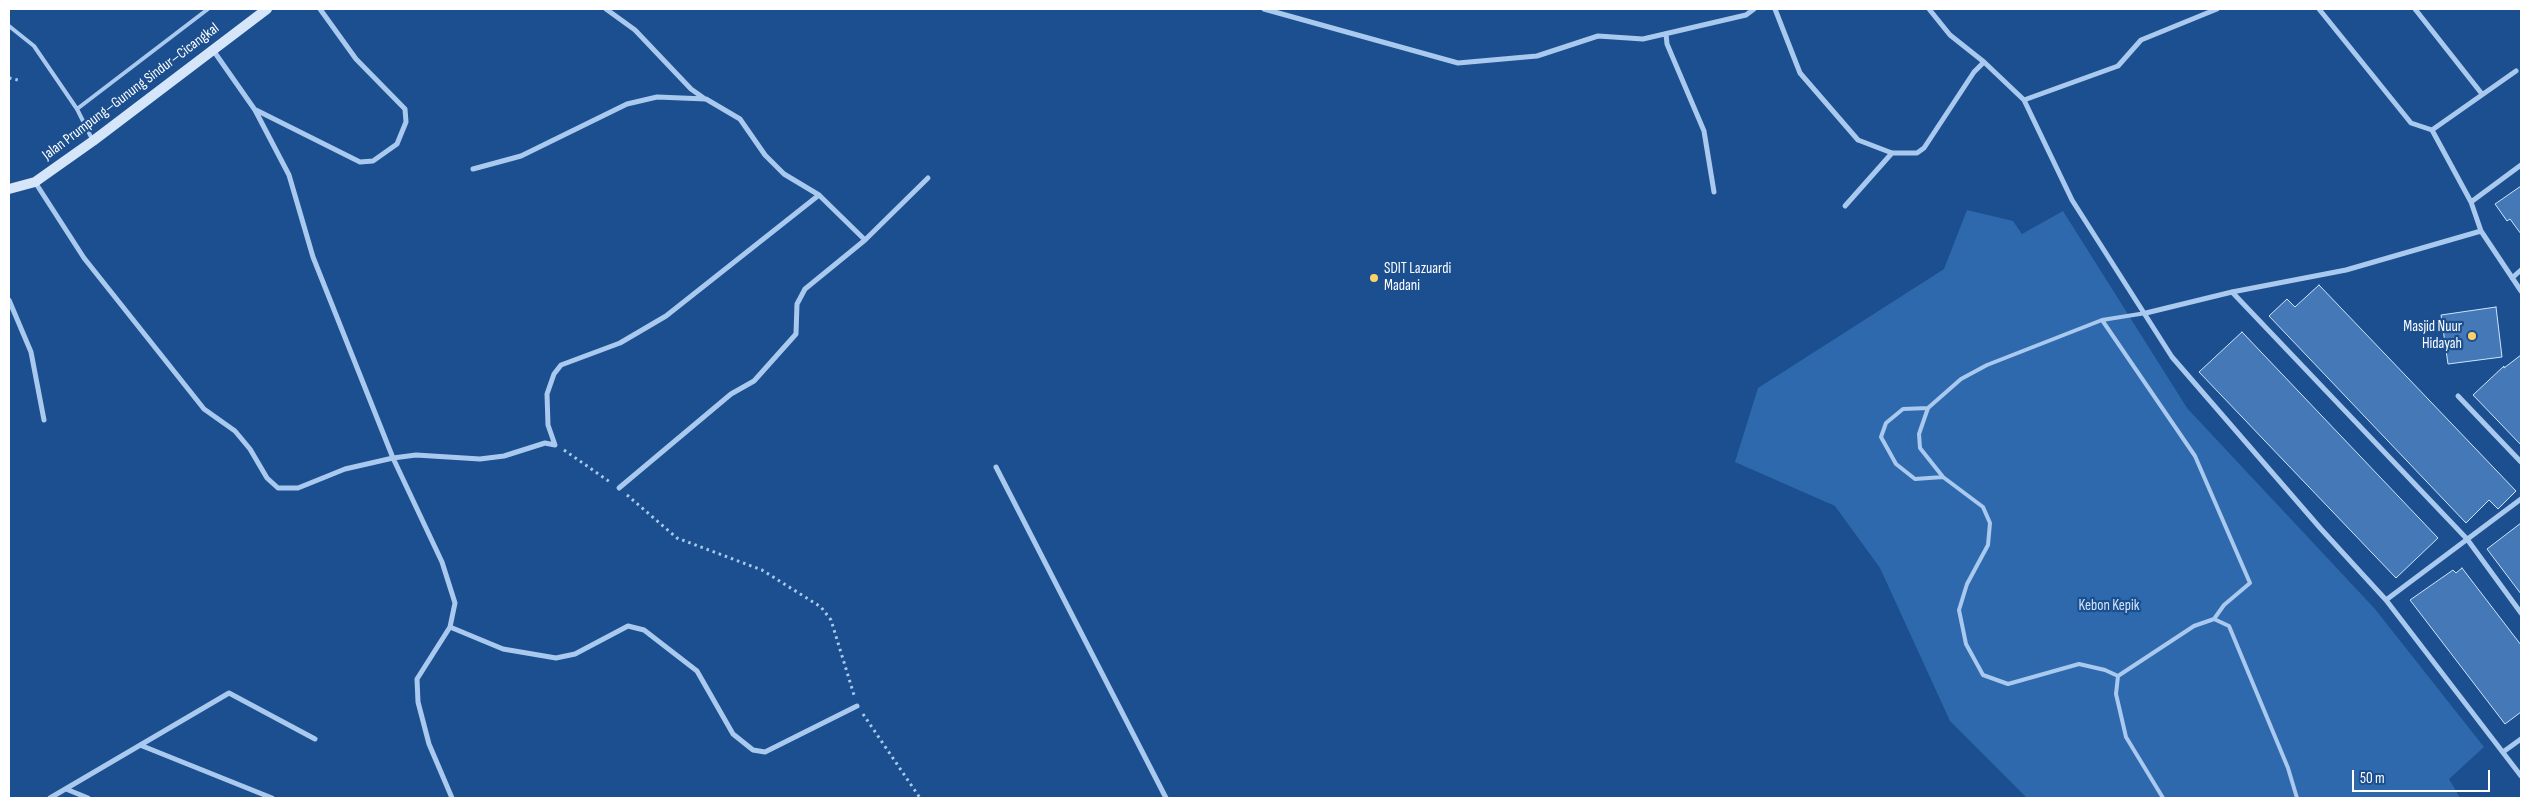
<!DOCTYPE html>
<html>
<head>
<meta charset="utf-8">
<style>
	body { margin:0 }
	#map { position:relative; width:2530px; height:807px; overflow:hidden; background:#1b4f8f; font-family:"Sofia Sans Condensed",sans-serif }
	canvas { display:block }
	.frame { position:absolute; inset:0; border:10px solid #fff; pointer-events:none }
	.scale { position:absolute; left:2352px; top:770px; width:138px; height:22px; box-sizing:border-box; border:2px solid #fff; border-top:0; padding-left:6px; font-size:15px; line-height:18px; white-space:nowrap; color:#fff; -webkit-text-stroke:4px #1b4f8f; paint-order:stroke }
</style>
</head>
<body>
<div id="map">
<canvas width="2530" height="807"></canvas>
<div class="frame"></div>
<div class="scale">50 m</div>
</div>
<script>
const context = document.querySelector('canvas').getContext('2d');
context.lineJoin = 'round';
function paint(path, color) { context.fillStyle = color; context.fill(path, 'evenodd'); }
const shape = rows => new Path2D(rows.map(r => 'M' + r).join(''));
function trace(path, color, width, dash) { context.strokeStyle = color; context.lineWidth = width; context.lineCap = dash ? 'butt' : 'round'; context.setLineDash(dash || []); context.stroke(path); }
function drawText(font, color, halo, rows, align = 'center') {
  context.font = font + ' "Sofia Sans Condensed",sans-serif'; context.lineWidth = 4.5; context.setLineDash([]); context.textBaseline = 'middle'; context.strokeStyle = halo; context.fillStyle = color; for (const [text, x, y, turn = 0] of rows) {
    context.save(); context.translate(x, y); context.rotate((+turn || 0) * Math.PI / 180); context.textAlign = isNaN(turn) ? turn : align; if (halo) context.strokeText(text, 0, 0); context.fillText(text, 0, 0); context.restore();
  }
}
paint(shape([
	[1967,210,2013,221,2022,234,2063,211,2187,408,2375,609,2484,747,2449,779,2460,798,2027,798,1950,721,1880,568,1835,506,1735,462,1758,388,1944,269]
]), '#2e69ad');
const building = shape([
	[2521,186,2521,234,2510,219,2507,221,2495,204,2521,186],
	[2319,285,2516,491,2498,509,2489,500,2466,523,2269,316,2287,299,2295,307,2319,285],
	[2496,307,2502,357,2448,364,2441,315,2496,307],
	[2242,332,2438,538,2396,578,2199,372,2242,332],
	[2521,355,2521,445,2473,395,2504,366,2504,368,2521,355],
	[2521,523,2521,594,2487,549,2521,523],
	[2462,568,2521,645,2521,712,2505,724,2410,600,2453,570,2456,573,2462,568]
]);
paint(building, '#4478b7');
trace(building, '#cfe3fa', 1);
trace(shape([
	[9,78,18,80],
	[564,450,610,482],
	[627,495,677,538,762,570,821,607,831,620,854,695],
	[863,714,920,798]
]), '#a9c9ee', 3, [2.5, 4]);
trace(shape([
	[9,26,34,46,77,109,92,139],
	[77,109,208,9],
	[2102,320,2195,456,2250,583,2224,605,2214,619],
	[1928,408,1903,409,1886,423,1881,437,1896,464,1915,479,1943,477],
	[2118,676,2105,670,2079,664,2008,684,1983,675,1966,644,1959,610,1967,584,1988,545,1990,523,1983,507,1943,477,1920,448,1919,434,1928,408,1961,379,1987,365,2102,320,2146,313],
	[2163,798,2126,737,2116,694,2118,676,2194,626,2214,619,2229,626,2288,768,2297,798]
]), '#a9c9ee', 4);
trace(shape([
	[606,9,635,30,691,89,705,99],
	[1264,9,1458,63,1537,56,1598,36,1643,39,1746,15,1754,9],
	[1775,9,1800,73,1858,140,1892,153,1917,153,1924,148,1974,72,1984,62],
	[1929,9,1950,35,1984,62,2024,100,2072,200,2172,357,2321,529,2386,600,2521,776],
	[2319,9,2411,123,2432,130,2516,71],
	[2415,9,2482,94],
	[1666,34,1667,44,1704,131,1714,192],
	[213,50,255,110,289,175,313,257,393,458,416,455,480,459,504,456,545,443,555,445,548,425,547,394,554,374,561,365,620,343,666,316,819,195,865,240,928,178],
	[2024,100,2118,66,2141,40,2217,9],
	[256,110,360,162,373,161,397,144,406,122,405,109,356,59,320,9],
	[2432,130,2471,202],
	[2521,165,2471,202,2481,231,2521,291],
	[473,169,521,156,627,104,657,97,706,99,740,119,765,155,784,174,819,195],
	[35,182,84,258,204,409,235,431,250,449,267,478,278,488,298,488,345,469,393,458,442,562,455,603,450,627,417,679,418,702,429,744,452,798],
	[1845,206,1892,153],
	[2512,278,2521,270],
	[2232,292,2467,539,2521,613],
	[9,300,31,352,44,420],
	[2146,313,2232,292,2346,270,2481,231],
	[2458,396,2521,462],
	[996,467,1166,798],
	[619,488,731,394,754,381,796,334,797,304,805,289,865,240],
	[2386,600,2521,499],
	[450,627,503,649,556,658,575,654,628,626,644,630,697,671,733,734,753,750,765,752,857,706],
	[140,745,272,798],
	[2503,752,2521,739],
	[66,789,88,798],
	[50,798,229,693,315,739]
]), '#a9c9ee', 5);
trace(shape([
	[9,189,35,182,93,141,267,9]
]), '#d6e6fa', 10);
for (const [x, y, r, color] of [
	[1374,278,5,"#ffd166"],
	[2472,336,5,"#ffd166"]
]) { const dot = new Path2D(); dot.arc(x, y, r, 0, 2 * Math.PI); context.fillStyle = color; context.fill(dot); trace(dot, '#1b4f8f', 2); }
drawText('15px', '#fff', '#1b4f8f', [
	["Jalan Prumpung–Gunung Sindur–Cicangkal",131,92,-37]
]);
drawText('15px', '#fff', '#1b4f8f', [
	["SDIT Lazuardi",1384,269],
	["Madani",1384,286],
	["Masjid Nuur",2462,327,"right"],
	["Hidayah",2462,344,"right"]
], 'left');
drawText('15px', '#cfe3fa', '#1b4f8f', [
	["Kebon Kepik",2109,606]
]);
</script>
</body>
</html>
